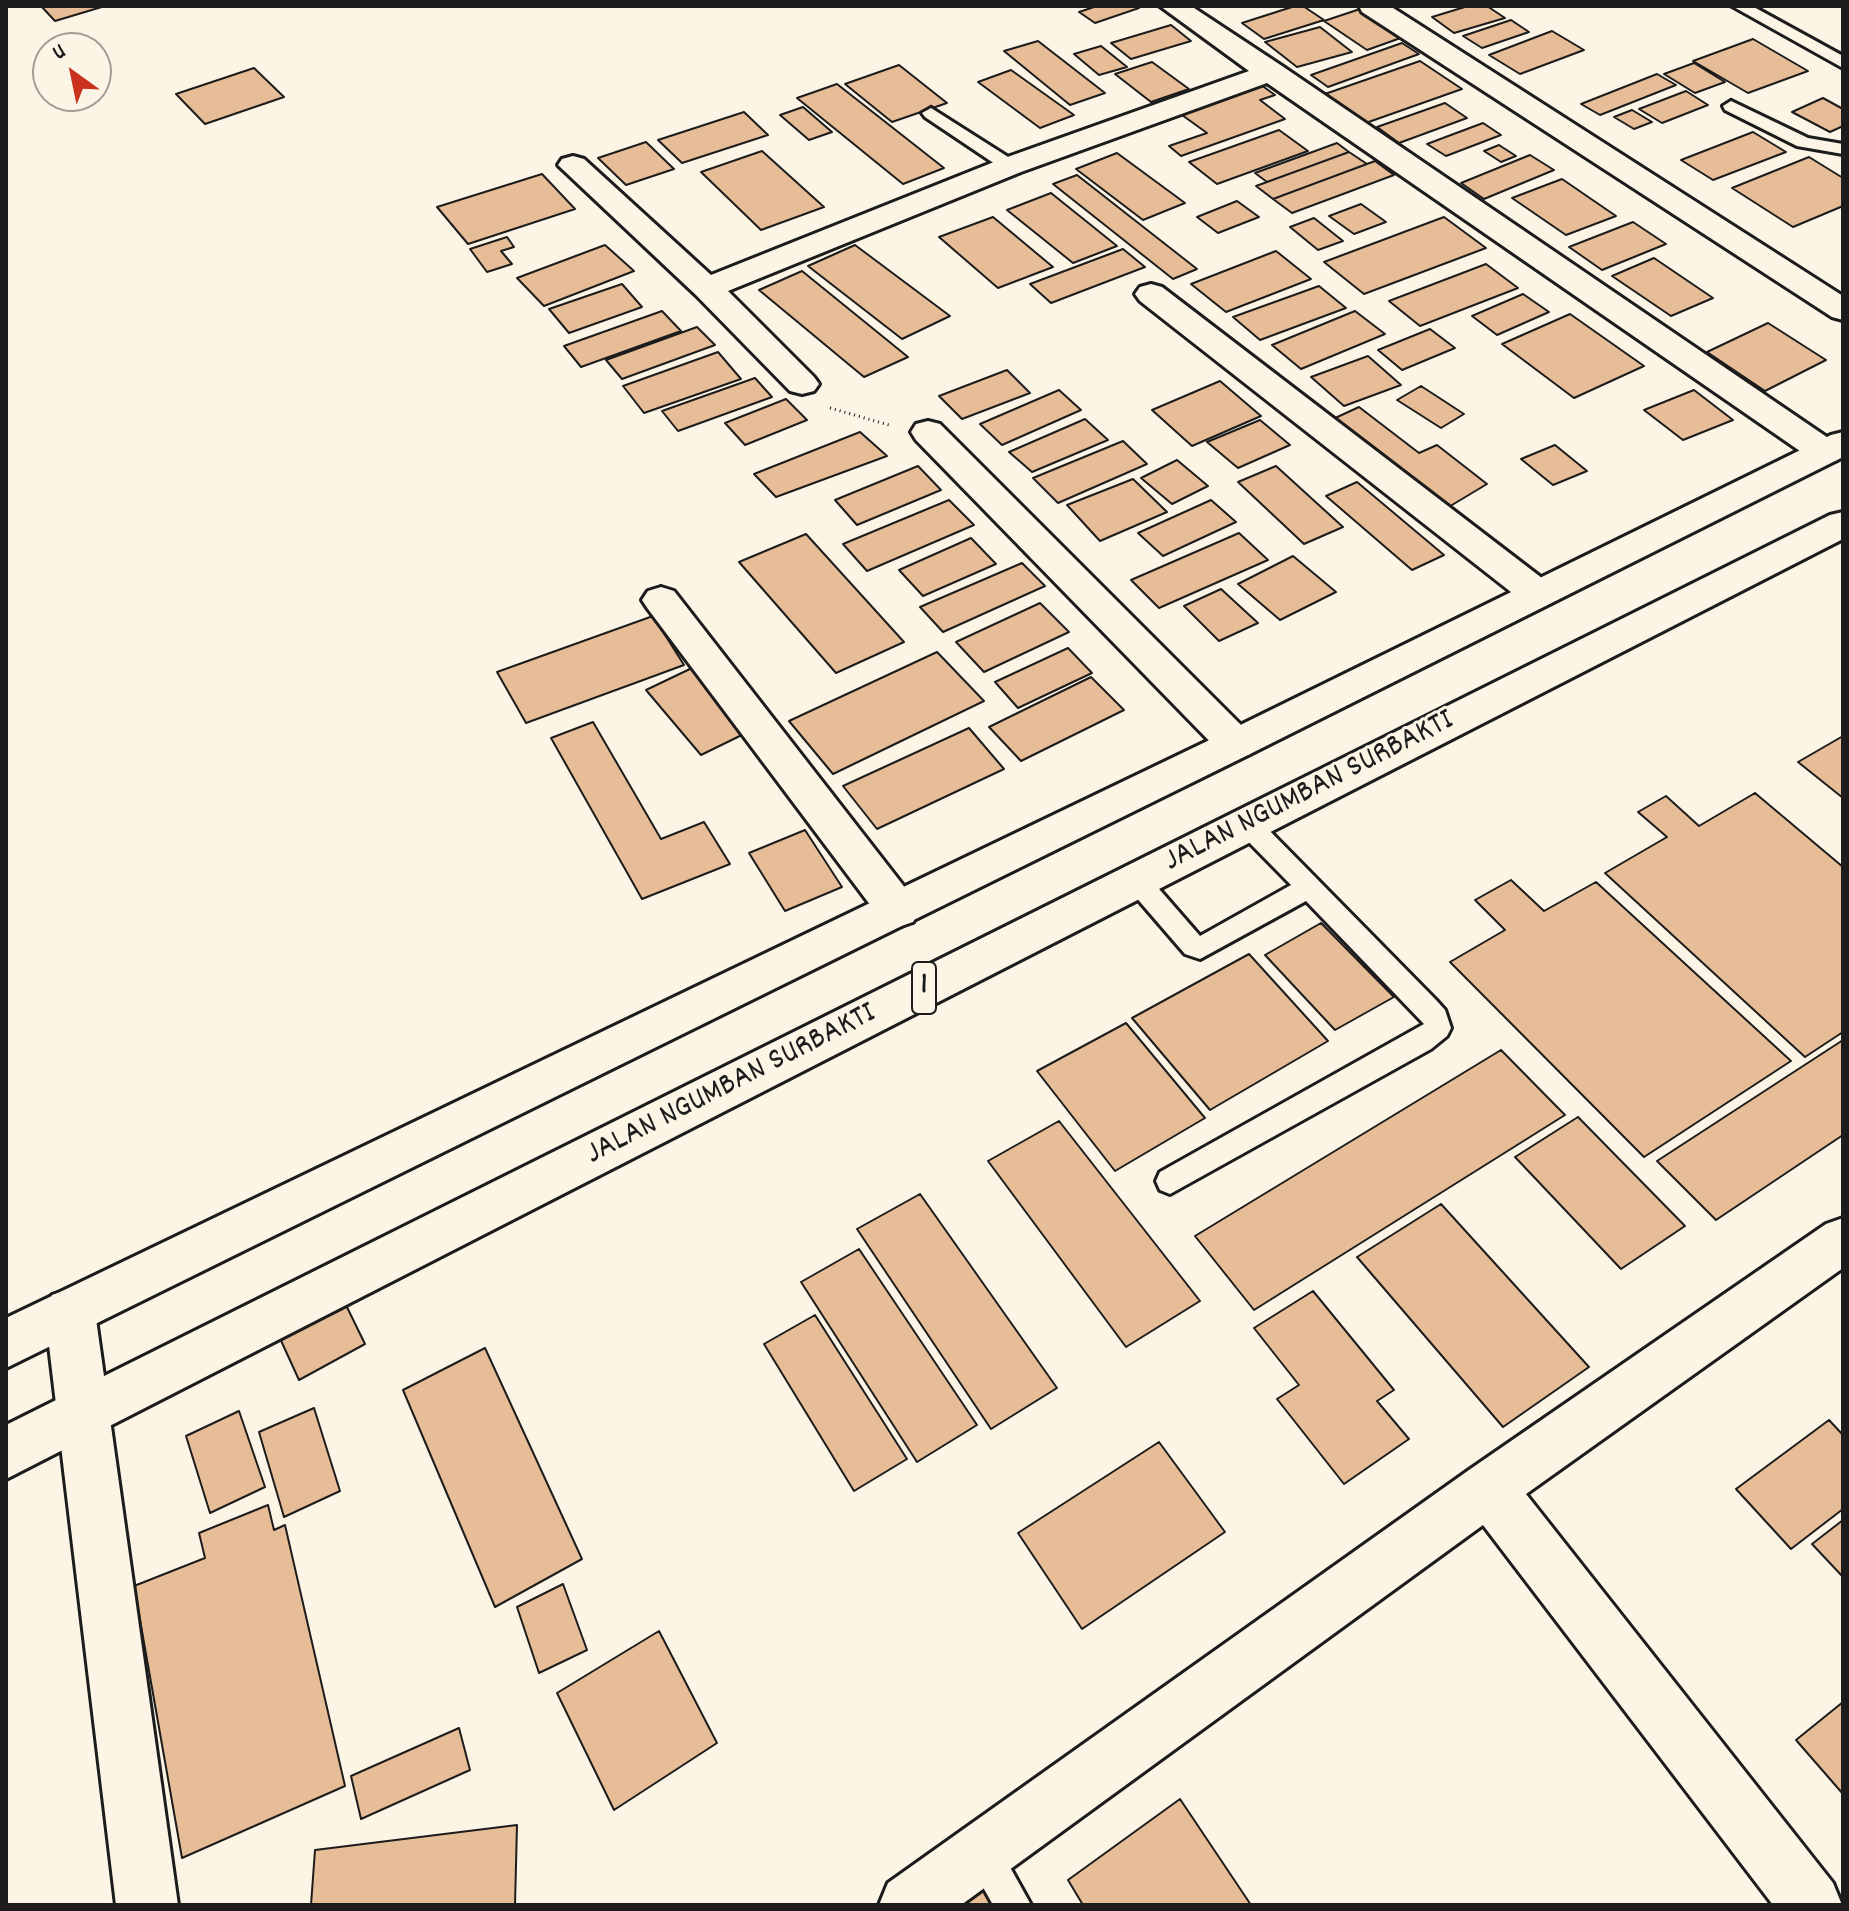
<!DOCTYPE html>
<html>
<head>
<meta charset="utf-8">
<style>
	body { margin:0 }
	#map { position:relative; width:1849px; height:1911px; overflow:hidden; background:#fcf5e5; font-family:Dekko,sans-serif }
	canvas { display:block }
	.frame { position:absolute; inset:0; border:8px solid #1c1c1c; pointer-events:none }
	.north { position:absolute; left:32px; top:32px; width:80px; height:80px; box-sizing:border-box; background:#fcf5e5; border:2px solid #a29e95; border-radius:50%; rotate:327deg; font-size:22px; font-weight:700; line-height:32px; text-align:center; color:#1c1c1c }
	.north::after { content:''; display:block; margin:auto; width:28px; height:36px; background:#c8321e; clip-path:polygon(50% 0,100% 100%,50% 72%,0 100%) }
</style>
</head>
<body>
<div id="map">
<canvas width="1849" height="1911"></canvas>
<div class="frame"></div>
<div class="north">U</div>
</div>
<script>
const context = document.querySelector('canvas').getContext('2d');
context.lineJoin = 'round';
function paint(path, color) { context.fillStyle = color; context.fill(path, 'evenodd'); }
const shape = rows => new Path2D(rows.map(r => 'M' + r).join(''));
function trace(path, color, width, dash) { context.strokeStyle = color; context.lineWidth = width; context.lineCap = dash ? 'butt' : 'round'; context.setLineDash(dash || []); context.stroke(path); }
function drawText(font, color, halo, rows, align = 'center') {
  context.font = font + ' Dekko,sans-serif'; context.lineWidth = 6; context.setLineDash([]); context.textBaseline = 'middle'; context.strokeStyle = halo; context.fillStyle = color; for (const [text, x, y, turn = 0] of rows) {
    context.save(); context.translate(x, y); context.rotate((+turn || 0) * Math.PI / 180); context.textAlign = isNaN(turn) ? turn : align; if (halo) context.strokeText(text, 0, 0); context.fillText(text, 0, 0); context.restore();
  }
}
const building = shape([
	[41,6,105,6,55,21,41,6],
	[1097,6,1136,6,1139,8,1095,23,1079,12,1097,6],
	[1295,6,1303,6,1324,20,1264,39,1242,23,1295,6],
	[1468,6,1487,6,1505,18,1454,33,1432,17,1468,6],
	[1366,7,1409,35,1367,50,1324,21,1366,7],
	[1511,20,1529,32,1482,48,1463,36,1511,20],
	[1171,25,1191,41,1131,59,1111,43,1171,25],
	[1320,27,1352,52,1297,67,1265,42,1320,27],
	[1552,31,1584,50,1520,74,1489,55,1552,31],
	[1753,39,1808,71,1748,93,1693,61,1753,39],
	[1038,41,1105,93,1070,105,1004,51,1038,41],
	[1402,43,1419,54,1328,87,1311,75,1402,43],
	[1101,46,1127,67,1099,75,1074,54,1101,46],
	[1420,61,1462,89,1363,124,1322,95,1420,61],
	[1152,62,1189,89,1151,102,1115,74,1152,62],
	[1694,63,1725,82,1695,93,1664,74,1694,63],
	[899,65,947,103,892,122,845,84,899,65],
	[254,68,284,97,205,124,176,94,254,68],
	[1011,70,1074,115,1040,128,978,82,1011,70],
	[1657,74,1676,85,1600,115,1581,104,1657,74],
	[1257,82,1275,95,1260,100,1285,119,1181,156,1169,146,1207,133,1182,115,1210,105,1203,100,1257,82],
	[837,84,944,168,903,184,797,98,837,84],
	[1686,91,1708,105,1662,123,1639,109,1686,91],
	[1823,98,1843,109,1843,126,1830,132,1792,112,1823,98],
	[1445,103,1467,118,1399,143,1377,127,1445,103],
	[803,107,832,132,809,140,780,115,803,107],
	[1632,110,1652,122,1634,129,1614,117,1632,110],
	[744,112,768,135,682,163,658,140,744,112],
	[1483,123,1501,135,1446,156,1427,144,1483,123],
	[1279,130,1308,151,1217,184,1189,162,1279,130],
	[1753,132,1786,152,1713,180,1681,160,1753,132],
	[646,142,674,169,626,185,598,158,646,142],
	[1337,143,1349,152,1267,182,1255,173,1337,143],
	[1499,145,1516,156,1501,162,1484,151,1499,145],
	[762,151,824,207,761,230,701,172,762,151],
	[1349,152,1367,164,1273,199,1256,186,1349,152],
	[1117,153,1185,203,1143,220,1076,169,1117,153],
	[1530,155,1554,170,1484,199,1461,183,1530,155],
	[1809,157,1843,178,1843,206,1793,227,1732,188,1809,157],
	[1375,161,1394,175,1292,213,1273,199,1375,161],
	[542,174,575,209,468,244,437,207,542,174],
	[1077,175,1197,269,1173,279,1053,184,1077,175],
	[1562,179,1616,216,1566,235,1512,198,1562,179],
	[1051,193,1117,246,1073,263,1007,210,1051,193],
	[1237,201,1259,217,1218,233,1197,217,1237,201],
	[1361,204,1386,222,1354,234,1329,216,1361,204],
	[993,217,1053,267,998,288,939,237,993,217],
	[1444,217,1486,248,1364,294,1324,262,1444,217],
	[1314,218,1343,241,1318,250,1290,227,1314,218],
	[1633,222,1666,244,1602,270,1569,247,1633,222],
	[507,237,514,247,501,251,512,264,487,272,470,249,507,237],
	[605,245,634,271,544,306,517,278,605,245],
	[855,245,950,316,902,339,808,266,855,245],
	[1123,249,1145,267,1051,303,1030,284,1123,249],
	[1276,251,1311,279,1226,312,1191,284,1276,251],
	[1654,258,1713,298,1671,316,1612,276,1654,258],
	[1486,264,1518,288,1420,326,1389,301,1486,264],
	[802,271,908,357,864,377,759,290,802,271],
	[622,284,642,307,569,333,549,309,622,284],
	[1319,286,1346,308,1260,340,1233,317,1319,286],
	[1523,294,1549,312,1497,335,1472,316,1523,294],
	[662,311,681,331,581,367,564,346,662,311],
	[1355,311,1385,334,1301,369,1272,345,1355,311],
	[1570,314,1644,366,1574,398,1502,344,1570,314],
	[1768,323,1826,360,1765,391,1707,352,1768,323],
	[697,327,715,345,622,379,606,360,697,327],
	[1430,329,1455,348,1402,370,1378,350,1430,329],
	[718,352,741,379,644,413,623,386,718,352],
	[1368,356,1401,385,1344,406,1311,377,1368,356],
	[1007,370,1030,393,962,419,939,396,1007,370],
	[755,378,772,397,678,431,662,411,755,378],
	[1220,381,1261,416,1192,446,1152,410,1220,381],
	[1421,386,1464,414,1441,428,1397,400,1421,386],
	[1059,390,1081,410,1002,445,980,424,1059,390],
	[1694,390,1733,420,1683,440,1644,410,1694,390],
	[786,399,807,420,745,445,725,423,786,399],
	[1359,407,1419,453,1437,445,1487,484,1447,508,1333,419,1359,407],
	[1085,419,1108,440,1032,472,1009,452,1085,419],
	[1260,420,1290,445,1238,468,1207,442,1260,420],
	[860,432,887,456,776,497,754,474,860,432],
	[1123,441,1147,464,1058,503,1033,478,1123,441],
	[1555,445,1587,471,1553,485,1521,459,1555,445],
	[1177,460,1208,486,1172,504,1141,478,1177,460],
	[918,466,941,490,857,525,835,500,918,466],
	[1276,466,1343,527,1304,544,1238,482,1276,466],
	[1133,479,1167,512,1100,541,1067,505,1133,479],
	[1357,482,1444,555,1412,570,1326,496,1357,482],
	[949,500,974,525,867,571,843,544,949,500],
	[1211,500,1236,522,1163,556,1138,533,1211,500],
	[1239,533,1268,560,1159,608,1131,580,1239,533],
	[806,534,904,642,836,673,739,562,806,534],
	[971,538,996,564,923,596,899,570,971,538],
	[1293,556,1336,592,1280,620,1238,584,1293,556],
	[1022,563,1045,586,943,632,920,607,1022,563],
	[1221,589,1258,623,1219,641,1184,606,1221,589],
	[1040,603,1069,632,984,672,956,642,1040,603],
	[653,616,684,665,526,723,497,672,653,616],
	[1068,648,1092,673,1018,708,995,682,1068,648],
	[937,652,984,701,833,774,789,721,937,652],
	[692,668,748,732,701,755,646,690,692,668],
	[1091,677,1124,710,1021,761,989,727,1091,677],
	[593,722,661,839,704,822,730,864,642,899,551,738,593,722],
	[969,728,1004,769,877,829,843,786,969,728],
	[1843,736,1843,798,1798,762,1843,736],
	[1755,793,1843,867,1843,1032,1805,1057,1605,873,1667,837,1638,812,1666,796,1699,826,1755,793],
	[805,830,842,887,785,911,749,853,805,830],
	[1511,880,1544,911,1596,882,1791,1061,1644,1157,1450,962,1505,930,1475,900,1511,880],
	[1321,923,1394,997,1335,1030,1265,955,1321,923],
	[1249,954,1328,1041,1210,1110,1132,1018,1249,954],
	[1126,1023,1205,1118,1115,1171,1037,1071,1126,1023],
	[1843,1040,1843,1135,1716,1220,1657,1161,1843,1040],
	[1501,1050,1565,1115,1254,1310,1195,1236,1501,1050],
	[1578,1117,1685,1226,1621,1269,1515,1157,1578,1117],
	[1059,1121,1200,1301,1126,1347,988,1161,1059,1121],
	[920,1194,1057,1388,991,1429,857,1229,920,1194],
	[1441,1204,1589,1367,1503,1427,1357,1257,1441,1204],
	[859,1249,977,1425,917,1462,801,1282,859,1249],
	[1313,1291,1394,1390,1377,1401,1409,1439,1344,1484,1277,1399,1299,1385,1254,1328,1313,1291],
	[343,1299,365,1344,299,1380,278,1334,343,1299],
	[815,1315,907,1459,854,1491,764,1344,815,1315],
	[485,1348,582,1559,495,1607,403,1390,485,1348],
	[314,1408,340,1491,284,1517,259,1432,314,1408],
	[239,1411,265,1487,210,1513,186,1436,239,1411],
	[1829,1420,1843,1435,1843,1509,1791,1549,1736,1489,1829,1420],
	[1159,1442,1225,1532,1082,1629,1018,1533,1159,1442],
	[268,1505,274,1530,285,1525,345,1786,182,1858,134,1586,205,1558,199,1533,268,1505],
	[1843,1520,1843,1577,1812,1544,1843,1520],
	[563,1584,587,1650,539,1673,517,1607,563,1584],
	[659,1631,717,1743,614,1810,557,1693,659,1631],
	[1843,1702,1843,1794,1796,1740,1843,1702],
	[459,1728,470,1770,361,1819,351,1776,459,1728],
	[1180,1799,1251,1905,1083,1905,1068,1880,1180,1799],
	[517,1825,515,1905,311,1905,315,1850,517,1825],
	[988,1873,1006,1905,942,1905,988,1873]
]);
paint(building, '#e7bd97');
trace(building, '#1c1c1c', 2);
const lane = shape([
	[1732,6,1752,6,1843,56,1843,68,1732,6],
	[1731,101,1808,138,1843,144,1843,154,1797,146,1725,110,1723,106,1731,101],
	[931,108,1016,162,1019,166,1016,170,1004,170,925,117,922,113,931,108],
	[1248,816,1257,818,1436,1000,1445,1010,1451,1028,1447,1036,1431,1049,1170,1194,1160,1190,1156,1181,1160,1172,1424,1024,1306,901,1200,959,1185,954,1128,888,1124,881,1128,874,1137,871,1146,874,1200,936,1291,885,1239,832,1236,825,1239,818,1248,816],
	[983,1837,996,1842,1031,1905,993,1905,965,1855,970,1842,983,1837]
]);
const street = shape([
	[1160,6,1191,6,1282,66,1837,444,1842,452,1837,460,1825,463,1813,460,1267,83,1021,172,728,291,814,377,819,384,814,391,802,394,790,391,696,295,558,165,562,159,573,156,584,159,711,275,999,160,1249,71,1160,6],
	[1359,6,1390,6,1843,296,1843,320,1832,317,1362,12,1359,6],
	[1151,284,1162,287,1551,585,1557,594,1551,603,1538,607,1525,603,1140,301,1135,294,1140,287,1151,284],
	[928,421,940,424,1250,734,1256,744,1250,754,1236,759,1222,754,916,440,911,432,916,424,928,421],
	[661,587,674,591,913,898,920,910,913,922,898,927,883,922,648,609,642,600,648,591,661,587],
	[1843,1218,1843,1268,1526,1494,1833,1883,1842,1905,1773,1905,1483,1525,961,1905,879,1905,888,1883,1469,1470,1826,1224,1843,1218],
	[70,1289,88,1295,95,1312,178,1905,116,1905,45,1312,52,1295,70,1289]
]);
const highway = shape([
	[1843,432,1843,457,1250,754,6,1368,6,1318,1222,734,1831,435,1843,432],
	[1843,512,1843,539,6,1479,6,1425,1830,515,1843,512]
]);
trace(lane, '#1c1c1c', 6);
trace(street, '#1c1c1c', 6);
trace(highway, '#1c1c1c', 6);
trace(shape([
	[830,408,889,425]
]), '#1c1c1c', 3, [1, 4]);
paint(lane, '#fcf5e5');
paint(street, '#fcf5e5');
paint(highway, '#fcf5e5');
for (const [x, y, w] of [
	[924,988,24]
]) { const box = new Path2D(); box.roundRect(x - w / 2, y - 26, w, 52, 6); context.fillStyle = '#fcf5e5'; context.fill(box); trace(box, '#1c1c1c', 2); }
drawText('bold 30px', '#1c1c1c', null, [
	["1",924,988]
]);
drawText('32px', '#1c1c1c', '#fcf5e5', [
	["JALAN NGUMBAN SURBAKTI",1310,793,-27],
	["JALAN NGUMBAN SURBAKTI",732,1086,-27]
]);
</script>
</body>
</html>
